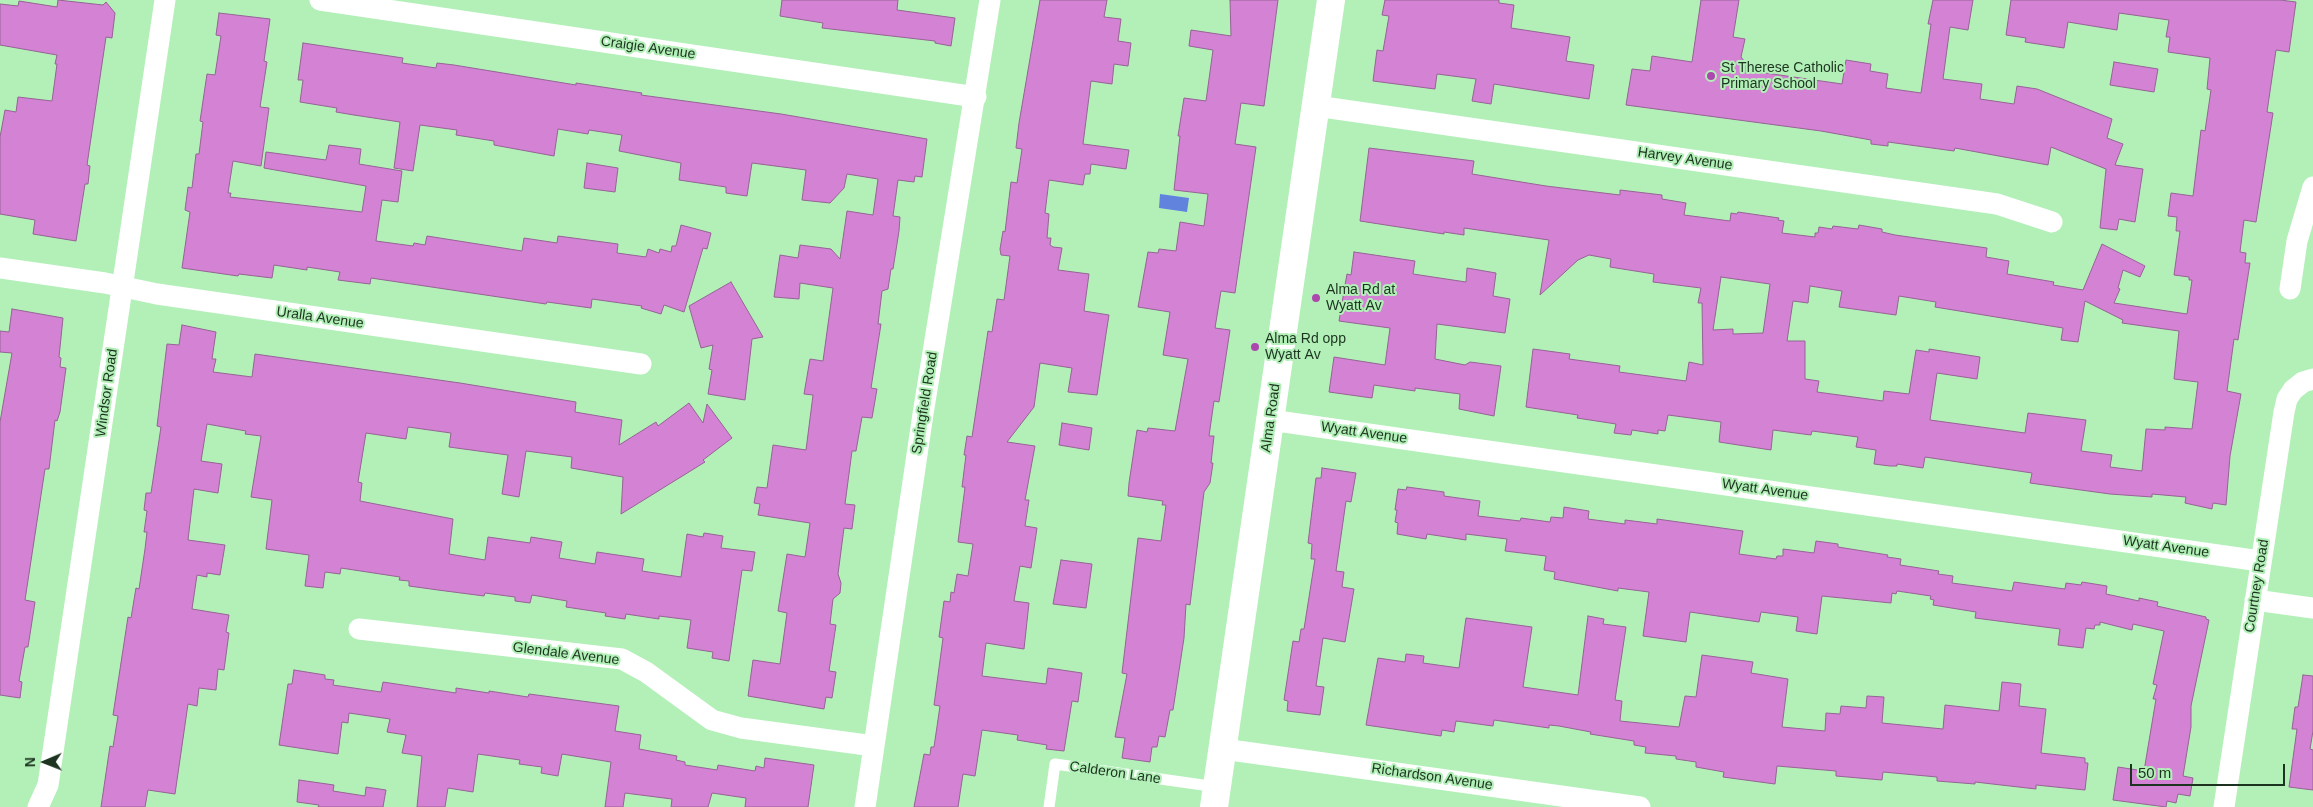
<!DOCTYPE html>
<html>
<head>
<meta charset="utf-8">
<style>
	body { margin:0 }
	#map { position:relative; width:2313px; height:807px; overflow:hidden; background:#b2f0b8; font-family:Helvetica,sans-serif }
	canvas { display:block }
	.north { position:absolute; left:20px; top:737px; width:50px; height:50px; -webkit-text-stroke:4px #b2f0b8; paint-order:stroke; rotate:269deg; font-size:14px; font-weight:700; line-height:20px; text-align:center; color:#1c341f }
	.north::after { content:''; display:block; margin:auto; width:18px; height:22px; background:#1c341f; clip-path:polygon(50% 0,100% 100%,50% 72%,0 100%) }
	.scale { position:absolute; left:2130px; top:764px; width:155px; height:22px; box-sizing:border-box; border:2px solid #1c341f; border-top:0; padding-left:6px; font-size:15px; line-height:18px; white-space:nowrap; color:#1c341f; -webkit-text-stroke:4px #b2f0b8; paint-order:stroke }
</style>
</head>
<body>
<div id="map">
<canvas width="2313" height="807"></canvas>
<div class="north">N</div>
<div class="scale">50 m</div>
</div>
<script>
const context = document.querySelector('canvas').getContext('2d');
context.lineJoin = 'round';
function paint(path, color) { context.fillStyle = color; context.fill(path, 'evenodd'); }
const shape = rows => new Path2D(rows.map(r => 'M' + r).join(''));
function trace(path, color, width, dash) { context.strokeStyle = color; context.lineWidth = width; context.lineCap = dash ? 'butt' : 'round'; context.setLineDash(dash || []); context.stroke(path); }
function drawText(font, color, halo, rows, align = 'center') {
  context.font = font + ' Helvetica,sans-serif'; context.lineWidth = 4; context.setLineDash([]); context.textBaseline = 'middle'; context.strokeStyle = halo; context.fillStyle = color; for (const [text, x, y, turn = 0] of rows) {
    context.save(); context.translate(x, y); context.rotate((+turn || 0) * Math.PI / 180); context.textAlign = isNaN(turn) ? turn : align; if (halo) context.strokeText(text, 0, 0); context.fillText(text, 0, 0); context.restore();
  }
}
paint(shape([
	[1160,194,1189,198,1187,212,1159,208]
]), '#6183de');
const building = shape([
	[58,0,103,5,106,2,115,13,112,38,106,37,87,165,90,166,88,184,85,184,76,241,33,234,35,220,0,214,0,137,5,110,16,112,18,97,52,101,57,64,55,64,57,55,0,45,0,4,18,6,19,1,57,7,58,0],
	[782,0,898,0,897,10,955,18,951,46,935,43,935,41,822,28,823,23,780,16,782,0],
	[1040,0,1107,0,1104,17,1121,19,1118,41,1131,43,1128,66,1114,64,1112,84,1091,81,1083,144,1129,150,1126,169,1091,164,1090,174,1085,174,1083,185,1049,180,1045,213,1049,214,1047,238,1051,238,1050,245,1053,247,1062,248,1058,270,1089,274,1084,311,1109,315,1106,334,1097,395,1068,392,1072,368,1040,363,1034,407,1007,442,1035,446,1025,500,1029,500,1025,526,1037,528,1031,568,1020,566,1014,601,1029,603,1024,649,986,643,982,676,1046,684,1048,668,1082,673,1078,702,1072,701,1064,751,1046,749,1047,745,1017,740,1018,735,982,730,975,776,963,774,958,807,914,807,924,754,930,755,931,747,934,747,940,706,934,705,943,638,939,637,944,601,950,602,951,592,954,593,957,574,968,576,973,544,958,542,965,487,962,487,966,455,964,455,967,436,972,437,988,331,992,332,997,299,1004,300,1010,256,1001,255,1000,249,1003,231,1005,232,1011,182,1017,183,1022,149,1016,148,1019,123,1040,0],
	[1230,0,1278,0,1264,106,1241,103,1235,144,1256,147,1235,293,1221,291,1215,328,1230,330,1219,402,1214,401,1209,436,1214,436,1211,463,1213,463,1210,483,1204,492,1190,605,1186,604,1184,638,1173,710,1170,710,1165,737,1159,736,1157,747,1152,747,1150,762,1122,758,1125,738,1115,737,1127,674,1122,673,1138,538,1161,541,1166,505,1162,505,1163,501,1128,496,1129,483,1137,430,1147,432,1148,428,1175,431,1188,359,1163,355,1170,312,1138,307,1148,252,1158,253,1159,249,1176,251,1180,222,1204,226,1208,194,1174,190,1180,136,1178,136,1184,98,1206,101,1213,50,1189,46,1191,30,1231,36,1230,0],
	[1385,0,1499,0,1499,3,1514,5,1511,28,1570,37,1566,61,1594,65,1589,99,1494,84,1491,104,1472,101,1476,79,1437,74,1435,89,1373,81,1377,50,1383,51,1389,16,1382,15,1385,0],
	[1701,0,1739,0,1733,37,1745,39,1741,57,1752,71,1842,84,1846,60,1871,64,1870,71,1888,74,1886,88,1921,93,1931,24,1928,24,1933,0,1973,0,1968,30,1950,27,1943,79,1982,84,1980,99,2014,104,2017,86,2037,89,2112,119,2107,138,2123,144,2115,165,2143,169,2135,222,2119,219,2117,230,2100,228,2106,169,2051,147,2048,165,1955,148,1954,151,1888,142,1888,146,1871,144,1871,140,1821,131,1626,105,1632,69,1650,71,1652,56,1692,62,1701,0],
	[2011,0,2280,0,2296,2,2289,52,2276,50,2267,112,2273,113,2256,222,2244,220,2240,252,2246,253,2245,263,2250,263,2238,340,2234,339,2227,391,2241,394,2230,456,2226,505,2213,503,2212,509,2185,503,2186,497,2152,494,2152,497,2110,494,2030,483,2032,473,1925,457,1923,468,1897,464,1897,466,1890,466,1874,464,1876,450,1856,447,1858,437,1812,431,1811,435,1773,430,1771,450,1719,442,1721,422,1668,415,1665,431,1658,430,1658,434,1632,430,1631,435,1614,433,1616,424,1577,418,1578,415,1526,407,1533,349,1570,354,1569,359,1620,366,1619,372,1686,381,1689,362,1703,365,1702,303,1698,303,1701,288,1653,282,1654,274,1610,267,1611,259,1589,255,1578,260,1540,295,1549,240,1464,228,1464,235,1444,232,1444,234,1360,221,1369,148,1474,161,1472,174,1546,186,1620,195,1620,190,1662,195,1662,199,1686,203,1684,215,1730,221,1731,213,1737,214,1738,212,1779,218,1778,220,1784,221,1782,233,1815,237,1815,233,1818,233,1819,227,1832,229,1833,226,1858,229,1859,225,1882,229,1882,232,1895,235,1987,248,1986,257,2009,261,2007,274,2054,282,2053,285,2083,290,2102,244,2145,266,2140,277,2123,270,2118,288,2120,289,2114,303,2187,314,2192,280,2189,280,2189,277,2174,275,2180,231,2176,231,2177,217,2168,216,2171,193,2193,196,2201,130,2205,131,2211,90,2207,89,2210,58,2168,52,2170,37,2166,37,2169,20,2119,13,2117,30,2068,22,2064,48,2025,42,2026,38,2006,35,2011,0],
	[1721,277,1770,284,1763,333,1733,334,1733,329,1713,330,1721,277],
	[1810,286,1842,291,1839,307,1896,315,1899,296,1936,302,1935,307,2063,328,2061,340,2078,342,2085,301,2123,320,2122,323,2179,331,2174,379,2198,382,2192,429,2165,427,2165,430,2146,429,2142,471,2110,467,2112,455,2081,451,2086,420,2028,413,2025,433,1930,420,1937,373,1977,379,1980,357,1929,349,1929,352,1916,350,1909,394,1884,391,1883,401,1817,392,1819,381,1805,379,1805,341,1787,341,1793,301,1808,303,1810,286],
	[219,13,270,19,264,61,267,62,260,107,269,108,261,166,233,161,228,193,231,193,230,197,362,212,366,186,264,168,266,152,326,160,329,145,361,149,359,164,402,171,398,202,382,200,376,241,413,246,414,243,425,245,427,236,522,251,524,238,557,243,558,236,618,244,617,253,646,257,648,249,659,253,660,249,671,252,672,246,676,246,681,225,711,233,707,249,703,248,684,312,664,305,661,314,641,308,642,306,592,299,591,308,547,302,546,304,371,278,370,284,338,280,340,272,307,267,307,270,274,265,272,278,239,274,238,276,182,268,190,212,185,210,188,187,192,188,196,154,199,154,203,122,200,121,207,74,215,75,221,36,216,35,219,13],
	[303,43,403,58,402,63,436,68,437,63,454,65,576,85,576,83,642,93,641,95,781,114,927,139,922,177,915,176,914,182,898,180,893,216,900,217,899,231,893,269,891,269,888,289,882,291,878,324,881,324,871,388,877,389,872,418,862,417,856,451,852,451,845,504,855,505,852,529,844,528,838,574,841,583,840,593,833,599,830,624,836,625,829,671,836,672,832,698,826,697,824,709,748,696,753,660,780,664,787,613,778,611,787,554,805,557,810,523,758,515,760,504,754,503,757,487,767,488,773,445,806,450,813,395,804,394,810,359,823,361,833,288,800,283,799,299,774,297,780,255,798,258,800,245,831,249,840,259,847,211,873,215,878,179,847,174,844,188,830,203,802,200,806,170,752,163,747,196,726,193,726,187,679,180,681,163,619,151,622,135,589,130,588,134,558,129,554,156,494,145,494,141,456,135,457,130,420,125,413,171,394,168,400,122,354,115,336,112,337,108,300,102,303,80,298,80,303,43],
	[2114,62,2158,69,2154,92,2110,85,2114,62],
	[587,163,618,168,615,192,584,188,587,163],
	[1354,252,1415,261,1413,274,1466,282,1467,268,1496,273,1493,296,1510,299,1505,333,1437,324,1435,359,1465,365,1470,362,1501,366,1494,416,1459,409,1460,394,1415,388,1415,391,1374,385,1372,398,1329,392,1334,357,1385,365,1390,328,1339,321,1345,285,1347,274,1351,275,1354,252],
	[731,282,763,337,752,339,745,400,708,394,712,370,709,369,713,345,701,348,689,306,731,282],
	[12,309,63,318,59,357,61,358,60,367,66,368,60,412,57,421,55,420,49,469,45,469,25,600,35,602,28,647,25,647,19,681,22,682,20,698,0,695,0,422,12,353,0,352,0,331,9,332,12,309],
	[182,325,216,332,212,359,216,359,213,372,252,377,255,354,460,383,576,402,575,412,622,420,619,445,656,422,658,426,689,403,703,423,707,404,732,438,703,460,705,462,621,514,623,477,571,468,572,457,526,451,519,497,502,494,508,455,449,447,451,433,408,427,406,439,366,433,358,482,362,483,360,501,453,519,449,554,485,560,488,537,530,543,531,537,562,542,559,558,595,564,597,552,644,559,642,571,681,577,687,534,703,537,704,533,723,536,721,548,755,552,752,571,742,570,729,661,712,658,713,652,687,648,691,620,659,616,659,619,626,614,625,619,605,616,606,613,566,607,567,601,532,595,530,603,515,601,515,597,485,593,484,596,438,590,409,586,409,581,399,580,400,577,341,568,340,574,325,572,323,588,305,586,309,555,266,549,272,500,251,497,261,436,245,434,246,431,207,424,201,461,222,464,218,493,194,489,188,540,225,545,220,575,207,573,207,577,197,575,192,609,229,615,226,632,229,633,224,670,218,669,216,690,199,688,197,706,188,704,175,794,148,790,145,807,101,807,110,746,113,747,118,716,113,715,128,617,131,618,136,588,139,589,145,549,147,532,144,532,147,511,144,510,146,493,151,493,161,427,157,426,167,344,179,345,182,325],
	[1062,423,1092,428,1089,450,1059,445,1062,423],
	[1322,468,1356,473,1351,502,1346,501,1336,571,1344,572,1342,587,1354,589,1345,642,1323,638,1316,686,1324,687,1320,715,1287,711,1288,701,1284,700,1293,641,1299,642,1301,629,1304,629,1315,559,1311,559,1312,544,1308,543,1316,478,1321,478,1322,468],
	[1407,487,1444,492,1444,496,1480,501,1478,516,1520,521,1521,518,1550,522,1551,517,1563,518,1564,507,1589,511,1588,519,1625,524,1625,520,1657,524,1657,519,1743,531,1739,554,1776,559,1777,556,1783,556,1783,549,1814,553,1816,541,1838,544,1838,547,1888,555,1887,557,1901,559,1900,565,1939,571,1938,574,1953,576,1952,583,2012,591,2014,582,2065,589,2066,583,2081,585,2082,582,2107,586,2106,594,2139,601,2139,598,2158,602,2157,606,2206,617,2206,619,2209,620,2191,706,2191,727,2183,776,2193,778,2190,796,2178,794,2176,803,2167,801,2166,807,2113,800,2118,767,2144,771,2156,699,2153,699,2157,685,2153,684,2164,631,2133,624,2132,630,2100,622,2100,625,2095,625,2094,629,2086,628,2083,648,2058,645,2060,629,1975,618,1976,612,1933,605,1934,600,1930,599,1931,596,1897,591,1896,594,1892,593,1891,603,1822,596,1817,634,1796,631,1798,617,1761,612,1759,622,1690,612,1686,642,1643,636,1649,592,1618,588,1618,591,1554,579,1555,572,1544,570,1546,556,1505,551,1507,539,1466,534,1466,540,1427,534,1426,539,1397,534,1398,523,1395,522,1397,510,1395,510,1398,489,1406,490,1407,487],
	[1061,560,1092,564,1086,608,1053,604,1061,560],
	[1588,616,1604,619,1603,624,1626,627,1615,700,1622,701,1620,721,1679,727,1685,696,1696,697,1702,655,1753,662,1751,673,1788,679,1782,727,1825,731,1826,713,1840,714,1841,706,1866,708,1867,696,1884,697,1882,723,1943,729,1945,705,1999,711,2002,682,2021,684,2019,706,2046,709,2041,753,2085,758,2085,763,2088,763,2085,790,2036,785,2036,789,1975,782,1975,784,1937,781,1937,777,1883,772,1882,780,1836,776,1836,771,1777,766,1775,784,1723,777,1724,772,1696,767,1696,762,1676,759,1676,756,1645,753,1646,747,1634,745,1634,741,1590,734,1591,732,1559,726,1549,725,1549,728,1494,720,1493,726,1456,721,1454,732,1442,730,1441,736,1366,725,1378,658,1405,662,1406,654,1424,656,1423,663,1459,668,1466,618,1532,627,1523,687,1578,695,1588,616],
	[294,670,325,675,325,679,334,680,333,685,381,692,383,682,456,693,456,688,489,693,489,691,528,697,529,694,619,706,615,731,641,735,639,749,677,756,676,760,685,762,685,765,717,770,718,765,755,771,756,766,764,768,765,758,814,765,808,807,745,807,746,798,712,793,708,807,671,807,672,799,625,793,623,807,605,807,611,762,562,754,558,776,541,773,542,767,519,764,520,760,478,754,473,792,448,788,445,807,417,807,422,756,402,753,406,735,387,732,390,719,349,713,348,723,342,722,338,754,279,745,288,684,292,684,294,670],
	[2303,675,2313,676,2313,731,2310,749,2313,750,2313,790,2289,787,2297,729,2292,729,2295,707,2298,707,2303,675],
	[299,780,334,785,333,791,365,796,366,787,386,790,383,807,318,807,319,805,297,802,299,780]
]);
paint(building, '#d482d3');
trace(building, '#966295', 1);
trace(shape([
	[1049,807,1055,764,1217,787]
]), '#fff', 11);
trace(shape([
	[320,0,976,97],
	[1316,106,1997,204,2052,222],
	[0,268,105,283,157,294,641,364],
	[2290,289,2297,241,2313,187],
	[1270,420,2260,561],
	[2255,600,2313,608],
	[359,629,622,659,646,672,712,720,741,728,874,746],
	[1223,749,1640,807],
	[38,807,48,785,165,0],
	[865,807,923,414,990,0],
	[2224,807,2284,412,2287,399,2293,390,2303,382,2313,379]
]), '#fff', 21);
trace(shape([
	[1214,807,1331,0]
]), '#fff', 28);
for (const [x, y, r, color] of [
	[1711,76,5,"#ac47ad"],
	[1316,298,5,"#ac47ad"],
	[1255,347,5,"#ac47ad"]
]) { const dot = new Path2D(); dot.arc(x, y, r, 0, 2 * Math.PI); context.fillStyle = color; context.fill(dot); trace(dot, '#b2f0b8', 2); }
drawText('14px', '#1c341f', '#b2f0b8', [
	["Craigie Avenue",648,48,8],
	["Harvey Avenue",1685,159,8],
	["Uralla Avenue",320,318,8],
	["Windsor Road",107,393,-82],
	["Springfield Road",925,403,-81],
	["Alma Road",1271,418,-82],
	["Wyatt Avenue",1364,433,8],
	["Wyatt Avenue",1765,490,8],
	["Wyatt Avenue",2166,547,8],
	["Courtney Road",2257,586,-81],
	["Glendale Avenue",566,654,7],
	["Calderon Lane",1115,773,8],
	["Richardson Avenue",1432,777,8]
]);
drawText('14px', '#1c341f', '#b2f0b8', [
	["St Therese Catholic",1721,68],
	["Primary School",1721,84],
	["Alma Rd at",1326,290],
	["Wyatt Av",1326,306],
	["Alma Rd opp",1265,339],
	["Wyatt Av",1265,355]
], 'left');
</script>
</body>
</html>
